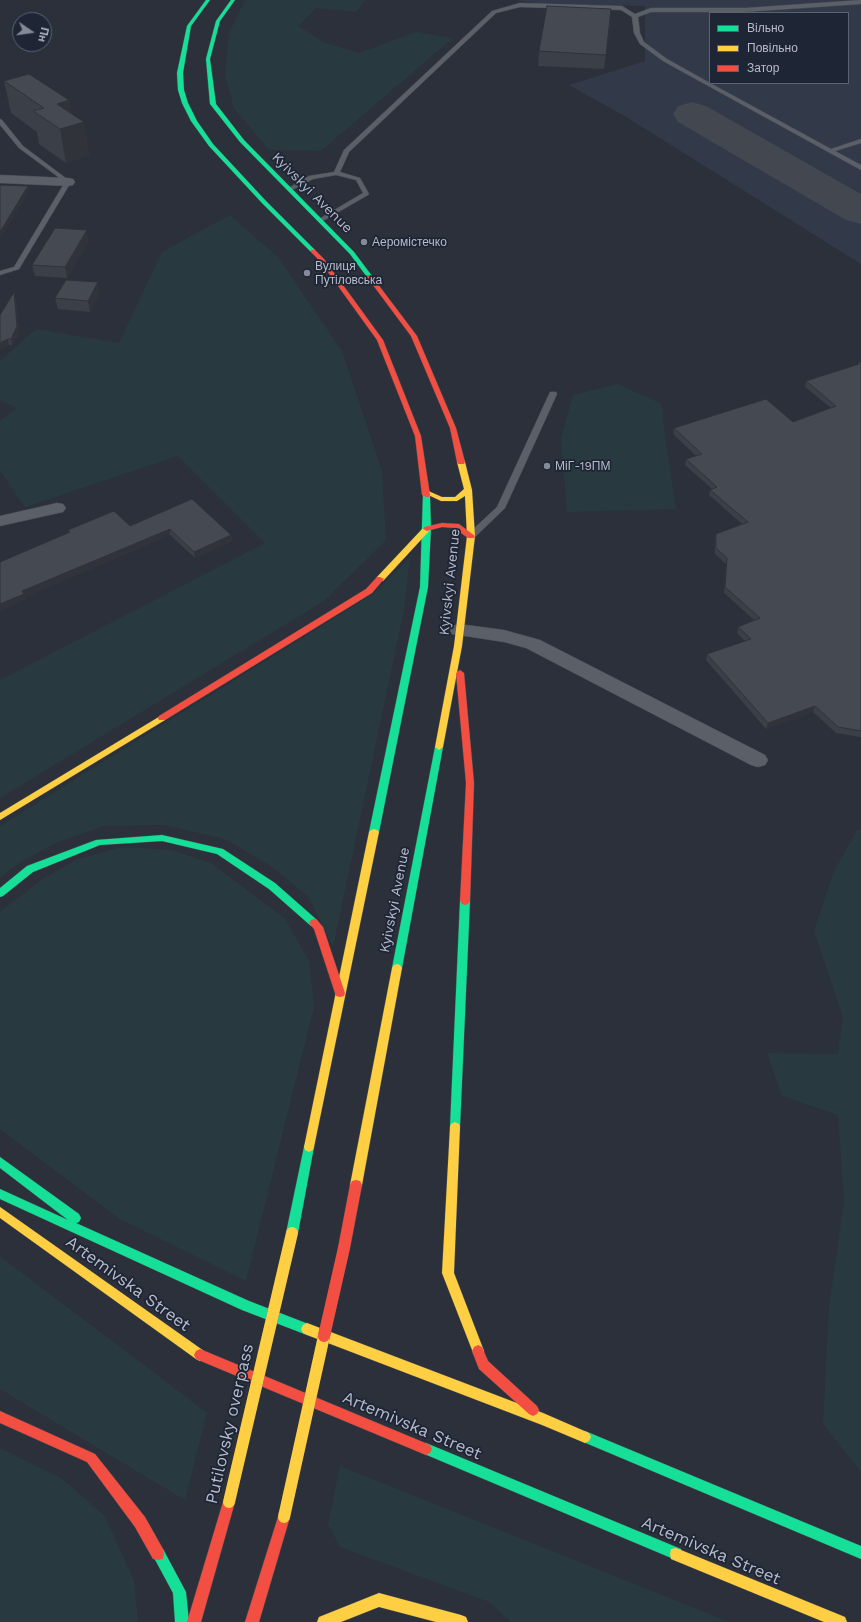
<!DOCTYPE html>
<html>
<head>
<meta charset="utf-8">
<style>
	body { margin:0 }
	#map { position:relative; width:861px; height:1622px; overflow:hidden; background:#2b303a; font-family:"Work Sans",sans-serif }
	canvas { display:block }
	.legend { position:absolute; left:709px; top:12px; width:140px; height:72px; box-sizing:border-box; background:#1e2535; border:1px solid #5a6171; margin:0; padding:5px 7px; list-style:none; font-size:12px; color:#b5bbca }
	.legend li { display:flex; align-items:center; gap:8px; height:20px }
	.legend b { width:20px; border:1px solid #5a6171 }
	.north { position:absolute; left:12px; top:12px; width:40px; height:40px; box-sizing:border-box; background:#1e2535; border:1px solid #5a6171; border-radius:50%; rotate:103deg; font-size:11px; font-weight:700; line-height:16px; text-align:center; color:#b5bbca }
	.north::after { content:''; display:block; margin:auto; width:14px; height:18px; background:#858a98; clip-path:polygon(50% 0,100% 100%,50% 72%,0 100%) }
</style>
</head>
<body>
<div id="map">
<canvas width="861" height="1622"></canvas>
<ul class="legend">
<li><b style="height:5px;background:#16e098"></b>Вільно</li>
<li><b style="height:5px;background:#ffcf43"></b>Повільно</li>
<li><b style="height:5px;background:#f24e42"></b>Затор</li>
</ul>
<div class="north">Пн</div>
</div>
<script>
const context = document.querySelector('canvas').getContext('2d');
context.lineJoin = 'round';
function paint(path, color) { context.fillStyle = color; context.fill(path, 'evenodd'); }
const shape = rows => new Path2D(rows.map(r => 'M' + r).join(''));
function trace(path, color, width, dash) { context.strokeStyle = color; context.lineWidth = width; context.lineCap = dash ? 'butt' : 'round'; context.setLineDash(dash || []); context.stroke(path); }
function drawText(font, color, halo, rows, align = 'center') {
  context.font = font + ' "Work Sans",sans-serif'; context.lineWidth = 3.5; context.setLineDash([]); context.textBaseline = 'middle'; context.strokeStyle = halo; context.fillStyle = color; for (const [text, x, y, turn = 0] of rows) {
    context.save(); context.translate(x, y); context.rotate((+turn || 0) * Math.PI / 180); context.textAlign = isNaN(turn) ? turn : align; if (halo) context.strokeText(text, 0, 0); context.fillText(text, 0, 0); context.restore();
  }
}
paint(shape([
	[515,0,861,0,861,264,623,115,569,85,645,61,645,6,535,3],
	[710,13,848,13,848,83,710,83]
]), '#323a4a');
paint(shape([
	[245,0,365,0,356,12,316,8,298,26,325,43,359,53,416,32,453,38,321,151,269,150,234,108,225,75,229,33],
	[230,215,278,257,342,351,382,471,386,540,324,601,0,798,0,680,265,543,178,456,25,507,0,471,0,421,16,408,0,400,0,361,36,329,119,343,162,252],
	[618,384,662,404,664,429,676,509,567,512,561,439,573,395],
	[410,558,404,610,333,947,308,896,269,865,225,839,163,825,104,826,58,842,19,863,0,878,0,826,373,594],
	[858,829,861,830,861,1472,823,1424,829,1307,844,1201,838,1115,782,1096,767,1053,838,1054,843,1017,814,931,834,871],
	[123,847,172,850,213,864,285,919,309,961,314,1007,246,1281,120,1219,0,1129,0,912,44,878,78,859],
	[0,1256,207,1413,185,1500,0,1389],
	[0,1448,61,1478,105,1516,134,1581,138,1622,0,1622],
	[340,1466,729,1622,511,1622,489,1602,340,1547,328,1524]
]), '#283a40');
paint(shape([
	[692,102,706,106,861,194,861,224,846,220,678,122,673,114,678,106,692,102]
]), '#424750');
const lane = shape([
	[861,0,861,4,745,12,651,12,638,17,640,33,644,42,667,59,710,83,831,149,861,139,861,143,835,151,861,165,861,170,663,61,640,44,634,33,632,17,621,10,520,7,496,13,349,152,340,172,360,178,369,194,368,195,321,222,318,220,319,219,363,193,356,180,336,175,313,179,292,190,287,189,309,176,334,172,344,150,492,11,520,3,622,6,635,14,651,8,745,8,861,0],
	[0,119,2,120,23,146,71,182,19,269,0,275,0,271,14,267,65,182,19,148,0,125,0,119],
	[550,392,556,392,557,394,505,508,474,538,468,538,467,536,468,534,497,507,550,392]
]);
const street = shape([
	[0,175,68,178,73,179,75,182,73,185,68,186,0,183,0,175],
	[57,503,63,504,66,508,63,512,0,526,0,516,57,503],
	[459,624,504,630,540,640,765,755,768,760,765,765,758,767,751,765,526,648,504,642,452,634,450,630,452,626,459,624]
]);
const fast = shape([
	[206,0,210,0,191,26,183,73,184,90,188,103,197,121,213,144,266,201,315,250,315,252,311,252,262,203,209,146,191,121,182,103,178,90,177,73,187,26,206,0],
	[231,0,235,0,220,21,210,59,216,104,244,140,354,252,372,276,371,277,367,277,350,254,240,142,210,104,206,59,216,21,231,0],
	[423,493,426,493,430,495,431,529,428,587,379,832,377,834,374,835,371,834,369,832,420,587,423,493],
	[439,744,443,747,402,968,400,971,397,972,394,971,392,968,435,747,439,744],
	[162,835,223,849,275,883,317,920,319,923,317,926,311,926,269,889,217,854,162,841,100,845,33,872,3,896,0,897,0,888,27,866,96,840,162,835],
	[465,897,468,898,470,901,460,1127,459,1130,455,1132,451,1130,450,1127,460,901,462,898,465,897],
	[309,1142,313,1144,314,1147,298,1233,296,1237,292,1238,288,1237,286,1233,304,1147,305,1144,309,1142],
	[0,1157,79,1214,81,1218,79,1222,76,1223,249,1301,311,1325,313,1329,311,1333,307,1335,242,1310,0,1199,0,1189,68,1220,0,1168,0,1157],
	[585,1431,861,1546,861,1559,581,1441,579,1437,581,1433,585,1431],
	[426,1443,681,1549,682,1554,681,1559,676,1560,422,1453,420,1449,422,1445,426,1443],
	[158,1548,163,1549,186,1592,189,1622,175,1622,173,1593,152,1554,153,1549,158,1548]
]);
const slow = shape([
	[458,460,464,460,465,462,472,490,475,536,462,646,443,747,439,750,435,747,454,646,467,536,465,496,457,501,441,501,422,492,426,490,442,497,455,497,464,489,457,462,458,460],
	[424,527,427,527,431,529,383,581,377,581,376,579,377,577,424,527],
	[162,715,166,718,165,720,0,820,0,813,162,715],
	[374,829,377,830,379,832,314,1147,313,1150,309,1152,305,1150,304,1147,369,832,371,830,374,829],
	[397,964,400,965,402,968,362,1185,360,1189,356,1190,352,1189,350,1185,392,968,394,965,397,964],
	[455,1122,459,1124,460,1127,454,1273,484,1351,482,1355,478,1357,474,1355,442,1273,450,1127,451,1124,455,1122],
	[0,1207,204,1351,206,1355,204,1359,200,1361,196,1359,0,1218,0,1207],
	[307,1323,543,1413,589,1433,591,1437,589,1441,585,1443,542,1425,307,1335,303,1333,301,1329,303,1325,307,1323],
	[676,1548,845,1617,847,1622,824,1622,671,1559,670,1554,671,1549,676,1548],
	[379,1593,461,1615,466,1617,468,1622,436,1622,379,1607,341,1622,317,1622,319,1617,379,1593]
]);
const jam = shape([
	[311,250,315,250,324,259,383,340,421,436,430,495,429,497,426,497,422,495,415,436,377,340,320,261,311,252,311,250],
	[367,275,371,275,417,336,456,428,465,462,464,464,458,464,457,462,450,428,411,336,367,277,367,275],
	[442,523,459,524,475,536,474,538,468,538,454,528,442,527,427,531,423,529,424,527,442,523],
	[377,577,380,577,384,579,372,593,165,720,159,720,158,718,159,716,366,589,377,577],
	[460,670,464,673,474,783,470,901,468,904,465,905,462,904,460,901,466,783,456,673,460,670],
	[314,919,317,920,323,927,345,993,344,996,340,997,336,996,335,993,314,929,309,923,311,920,314,919],
	[356,1180,360,1181,362,1185,350,1248,348,1252,344,1253,340,1252,338,1248,350,1185,352,1181,356,1180],
	[478,1345,482,1347,488,1361,537,1406,539,1410,537,1414,533,1416,529,1414,479,1369,472,1351,474,1347,478,1345],
	[200,1349,430,1445,432,1449,430,1453,426,1455,196,1359,194,1355,196,1351,200,1349],
	[0,1411,95,1454,145,1517,163,1549,164,1554,163,1559,158,1560,153,1559,135,1527,87,1462,0,1423,0,1411],
	[229,1496,233,1498,235,1502,201,1622,187,1622,223,1502,225,1498,229,1496],
	[284,1511,289,1512,290,1517,259,1622,245,1622,278,1517,279,1512,284,1511]
]);
trace(lane, '#474b52', 1);
trace(street, '#474b52', 1);
trace(fast, '#474b52', 1);
trace(slow, '#474b52', 1);
trace(jam, '#474b52', 1);
paint(lane, '#5b5f68');
paint(street, '#5b5f68');
paint(fast, '#16e098');
paint(slow, '#ffcf43');
paint(jam, '#f24e42');
const slowBridge = shape([
	[229,1502,292,1233],
	[284,1517,324,1336]
]);
const jamBridge = shape([
	[324,1336,344,1248]
]);
trace(slowBridge, '#494d57', 12, []);
trace(jamBridge, '#494d57', 12, []);
trace(slowBridge, '#ffcf43', 12);
trace(jamBridge, '#f24e42', 12);
paint(shape([
	[610,23,604,69,538,66,539,51],
	[4,81,69,100,71,113,90,155,66,163,39,144,37,132,11,113],
	[89,241,67,278,35,276,32,265],
	[100,293,90,312,58,309,55,298],
	[16,298,19,332,12,345,9,345,0,350,0,315],
	[861,362,861,738,860,737,836,733,813,712,766,729,706,660,707,654,745,641,737,633,738,627,754,620,724,593,726,564,715,554,715,540,716,534,742,524,709,495,710,490,712,489,685,465,686,459,696,456,673,434,674,428,793,422,831,408,805,387,806,381,857,365,858,363],
	[192,499,231,535,232,541,195,558,170,535,25,597,26,599,0,611,69,532,68,530,130,526]
]), '#3b3f47');
paint(shape([
	[69,100,74,125,84,122,90,155,66,163,60,129,57,104],
	[28,186,29,192,0,239,0,232],
	[87,230,89,241,67,278,65,267],
	[98,282,100,293,90,312,88,301],
	[14,292,16,298,19,332,12,345,11,339],
	[8,339,9,345,0,350,0,343],
	[170,529,170,535,25,597,26,599,0,611,0,604,22,591],
	[231,535,232,541,195,558,194,552],
	[815,706,813,712,766,729,768,723]
]), '#303339');
const building = shape([
	[547,6,611,9,606,55,539,51,547,6],
	[29,74,69,100,57,104,84,122,60,129,33,111,44,108,4,81,29,74],
	[0,185,28,186,0,232,0,185],
	[55,228,87,230,65,267,32,265,55,228],
	[66,280,98,282,88,301,55,298,66,280],
	[14,292,17,326,11,339,8,339,0,343,0,315,14,292],
	[861,362,861,731,838,727,815,706,768,723,707,654,751,639,738,627,760,618,725,587,727,558,716,548,716,534,748,522,710,490,717,487,686,459,702,454,674,428,766,399,793,422,836,406,806,381,859,364,858,363,861,362],
	[192,499,231,535,194,552,170,529,22,591,24,594,0,604,0,562,70,532,68,530,114,511,130,526,192,499]
]);
paint(building, '#454952');
trace(building, '#303339', 1);
for (const [x, y, r, color] of [
	[364,242,4,"#858a98"],
	[307,273,4,"#858a98"],
	[547,466,4,"#858a98"]
]) { const dot = new Path2D(); dot.arc(x, y, r, 0, 2 * Math.PI); context.fillStyle = color; context.fill(dot); trace(dot, '#1e2535', 1.5); }
drawText('12px', '#b5bbca', '#1e2535', [
	["Аеромістечко",372,242],
	["Вулиця",315,266],
	["Путіловська",315,280],
	["МіГ-19ПМ",555,466]
], 'left');
drawText('14px', '#b5bbca', '#1e2535', [
	["Kyivskyi Avenue",312,193,45],
	["Kyivskyi Avenue",450,582,-84],
	["Kyivskyi Avenue",395,900,-79]
]);
drawText('17px', '#b5bbca', '#1e2535', [
	["Artemivska Street",128,1284,36],
	["Putilovsky overpass",230,1424,-77],
	["Artemivska Street",412,1426,23],
	["Artemivska Street",711,1551,23]
]);
</script>
</body>
</html>
